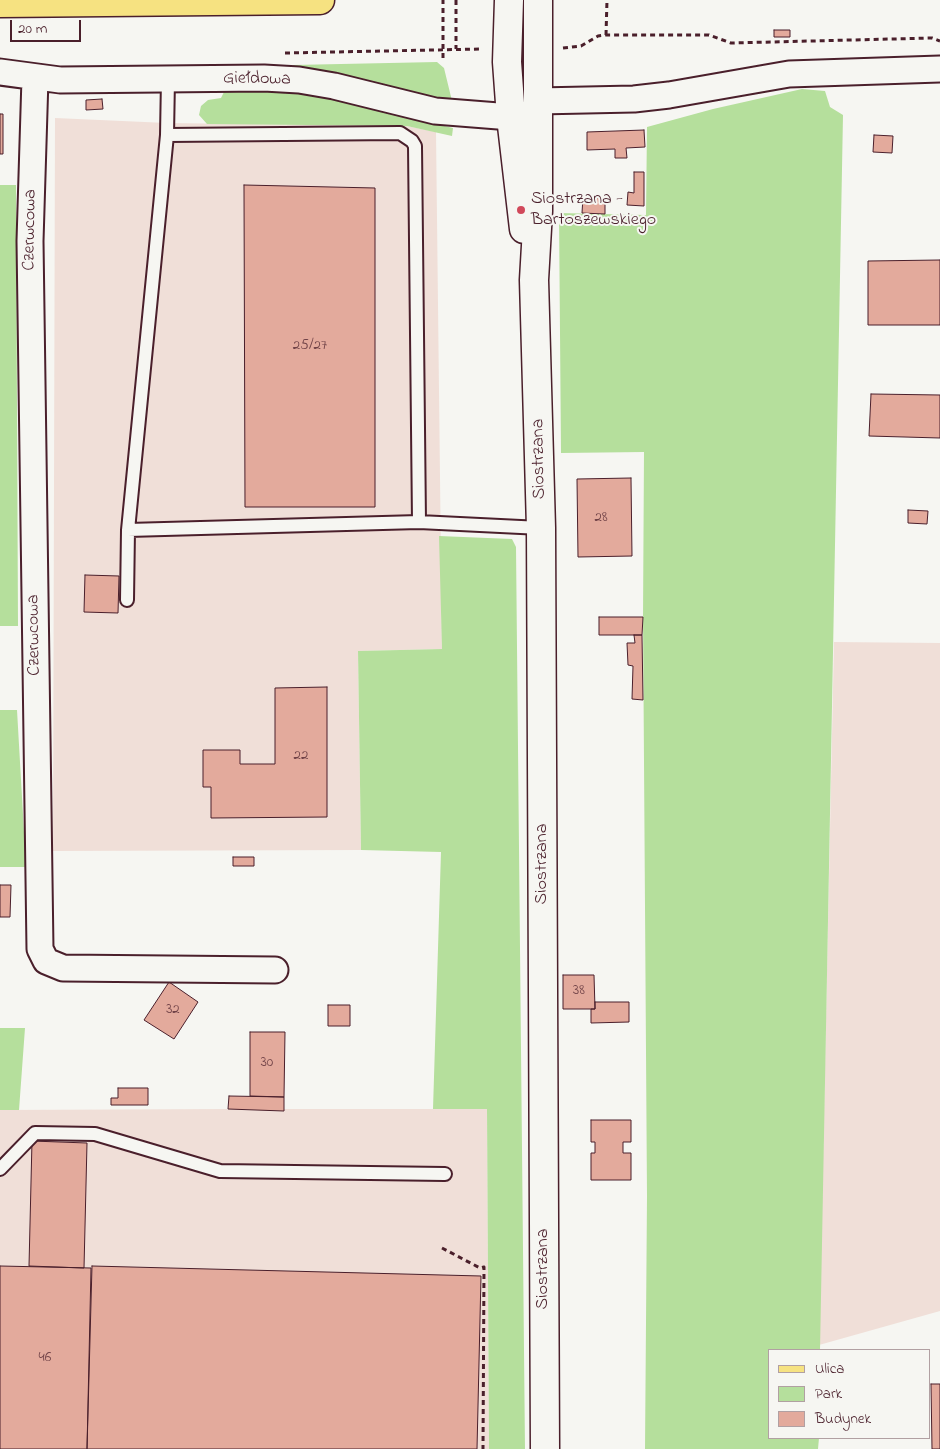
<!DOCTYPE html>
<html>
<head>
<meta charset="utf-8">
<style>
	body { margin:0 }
	#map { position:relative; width:940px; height:1449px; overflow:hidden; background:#f6f6f2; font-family:"Indie Flower",sans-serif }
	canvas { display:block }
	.legend { position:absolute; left:768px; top:1349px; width:162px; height:90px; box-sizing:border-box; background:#f6f6f2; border:1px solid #b1a0a2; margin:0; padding:6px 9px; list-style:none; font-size:15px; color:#4a1f2b }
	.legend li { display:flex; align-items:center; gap:10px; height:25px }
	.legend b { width:25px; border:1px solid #b1a0a2 }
	.scale { position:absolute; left:10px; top:20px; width:71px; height:22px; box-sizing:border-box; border:2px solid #4a1f2b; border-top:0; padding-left:6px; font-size:15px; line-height:18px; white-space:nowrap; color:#4a1f2b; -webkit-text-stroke:4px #f6f6f2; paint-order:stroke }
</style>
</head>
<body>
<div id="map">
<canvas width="940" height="1449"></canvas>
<ul class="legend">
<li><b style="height:6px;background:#f6e281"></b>Ulica</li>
<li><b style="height:14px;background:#b5df9c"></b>Park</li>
<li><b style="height:14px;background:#e3aa9c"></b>Budynek</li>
</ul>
<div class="scale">20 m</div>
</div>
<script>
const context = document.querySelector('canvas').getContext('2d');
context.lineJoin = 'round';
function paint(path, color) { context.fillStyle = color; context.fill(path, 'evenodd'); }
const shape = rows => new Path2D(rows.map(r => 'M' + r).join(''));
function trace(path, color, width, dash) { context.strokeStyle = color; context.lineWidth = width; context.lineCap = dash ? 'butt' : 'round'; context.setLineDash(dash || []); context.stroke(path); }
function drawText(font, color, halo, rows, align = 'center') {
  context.font = font + ' "Indie Flower",sans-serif'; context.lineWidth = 4; context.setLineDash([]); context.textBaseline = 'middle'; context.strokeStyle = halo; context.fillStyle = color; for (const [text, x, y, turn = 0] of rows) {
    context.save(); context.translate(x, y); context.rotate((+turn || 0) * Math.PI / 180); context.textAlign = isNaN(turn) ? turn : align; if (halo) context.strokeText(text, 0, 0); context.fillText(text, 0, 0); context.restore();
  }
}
paint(shape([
	[55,118,167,123,407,126,436,132,442,649,358,651,361,850,53,851],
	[834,642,940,643,940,1311,819,1345],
	[228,1109,487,1109,489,1449,0,1449,0,1110]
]), '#f0dfd8');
paint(shape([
	[437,62,444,68,452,101,435,99,370,81,294,68,293,65],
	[802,89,825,91,830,107,843,115,820,1350,769,1350,769,1438,819,1438,818,1449,645,1449,647,1196,643,617,644,452,561,453,559,213,646,215,647,127,713,109],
	[225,90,288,91,315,95,453,128,452,136,407,126,207,124,199,115,201,106,208,100,221,98],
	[0,185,16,185,18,626,0,626],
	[439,536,512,539,516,547,525,1449,489,1449,487,1109,433,1109,441,852,361,850,358,651,442,649],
	[0,710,17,710,26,867,0,867],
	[0,1028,25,1028,19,1110,0,1110]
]), '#b5df9c');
const building = shape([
	[774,30,790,30,790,37,774,37,774,30],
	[102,99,103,109,86,110,86,100,102,99],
	[0,114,3,114,3,154,0,154,0,114],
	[644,130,645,147,626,148,627,158,615,158,615,149,587,150,587,132,644,130],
	[874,135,893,136,892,153,873,152,874,135],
	[634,172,644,172,644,206,627,205,628,192,634,193,634,172],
	[244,185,375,188,375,507,245,507,244,185],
	[583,197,605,198,605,214,582,213,583,197],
	[940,260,940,325,868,325,868,261,940,260],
	[871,394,940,395,940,438,869,436,871,394],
	[631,478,632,556,578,557,577,479,631,478],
	[908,510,928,511,927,524,908,523,908,510],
	[85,575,119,576,118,613,84,612,85,575],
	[599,617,643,617,642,635,599,635,599,617],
	[634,635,642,635,643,700,632,699,633,666,628,665,627,643,635,643,634,635],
	[327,687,327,817,211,818,211,787,203,787,203,750,240,750,240,764,275,764,275,688,327,687],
	[233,857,254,857,254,866,233,866,233,857],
	[0,885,11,885,10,917,0,917,0,885],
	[563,975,594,975,595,1009,563,1009,563,975],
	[169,982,198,1002,174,1039,144,1020,169,982],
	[595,1002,629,1002,629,1022,591,1023,591,1009,595,1009,595,1002],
	[328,1005,350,1005,350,1026,328,1026,328,1005],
	[250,1032,285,1032,284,1097,250,1096,250,1032],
	[118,1088,148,1088,148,1105,111,1105,111,1098,118,1098,118,1088],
	[229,1096,284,1097,284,1111,228,1109,229,1096],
	[591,1120,631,1120,631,1142,623,1142,623,1153,631,1153,631,1180,591,1180,591,1153,595,1153,595,1142,591,1142,591,1120],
	[32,1141,87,1143,84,1268,29,1266,32,1141],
	[0,1266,91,1268,87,1449,0,1449,0,1266],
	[92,1266,481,1276,477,1449,87,1449,92,1266],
	[931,1384,940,1384,940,1449,932,1449,931,1384]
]);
paint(building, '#e3aa9c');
trace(building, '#4a1f2b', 1);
const lane = shape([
	[419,522,541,528],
	[128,530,167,135],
	[127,600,128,530,419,522,415,146,412,141,400,133,167,135,168,79],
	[0,1169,35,1133,95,1134,220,1171,445,1174]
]);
const street = shape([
	[0,72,60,80,264,78,299,80,334,86,435,111,511,117],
	[35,78,30,241,40,949,46,961,63,968,275,970],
	[538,101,634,99,669,95,789,74,940,69]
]);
const secondary = shape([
	[509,0,507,62,511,117,524,229],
	[538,0,538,211,534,280,541,528,545,1449]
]);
const primary = shape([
	[0,3,320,0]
]);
trace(lane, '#4a1f2b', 16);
trace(street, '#4a1f2b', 29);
trace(secondary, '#4a1f2b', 31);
trace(primary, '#4a1f2b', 31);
trace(shape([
	[456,0,456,49],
	[606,35,607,0],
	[563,48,581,46,598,36,606,35,709,35,731,43,932,38,940,41],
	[285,53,482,49],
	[443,58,443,0],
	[442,1248,480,1268,484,1267,483,1449]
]), '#4a1f2b', 3, [5, 4]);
trace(lane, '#f6f6f2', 12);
trace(street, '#f6f6f2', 25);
trace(secondary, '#f6f6f2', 28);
trace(primary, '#f6e281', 28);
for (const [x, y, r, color] of [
	[521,210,5,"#d1495b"]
]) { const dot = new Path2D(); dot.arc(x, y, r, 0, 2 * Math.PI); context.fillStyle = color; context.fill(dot); trace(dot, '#f6f6f2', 2); }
drawText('15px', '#704247', null, [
	["25/27",310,347],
	["28",601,519],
	["22",301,757],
	["38",579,992],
	["32",173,1011],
	["30",267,1064],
	["46",45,1359]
]);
drawText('18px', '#4a1f2b', '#f6f6f2', [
	["Giełdowa",257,80,1],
	["Czerwcowa",31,230,-89],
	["Siostrzana",540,459,-91],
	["Czerwcowa",35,635,-91],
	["Siostrzana",543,864,-90],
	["Siostrzana",544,1269,-90]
]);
drawText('18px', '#4a1f2b', '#f6f6f2', [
	["Siostrzana -",531,200],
	["Bartoszewskiego",531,221]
], 'left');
</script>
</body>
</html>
